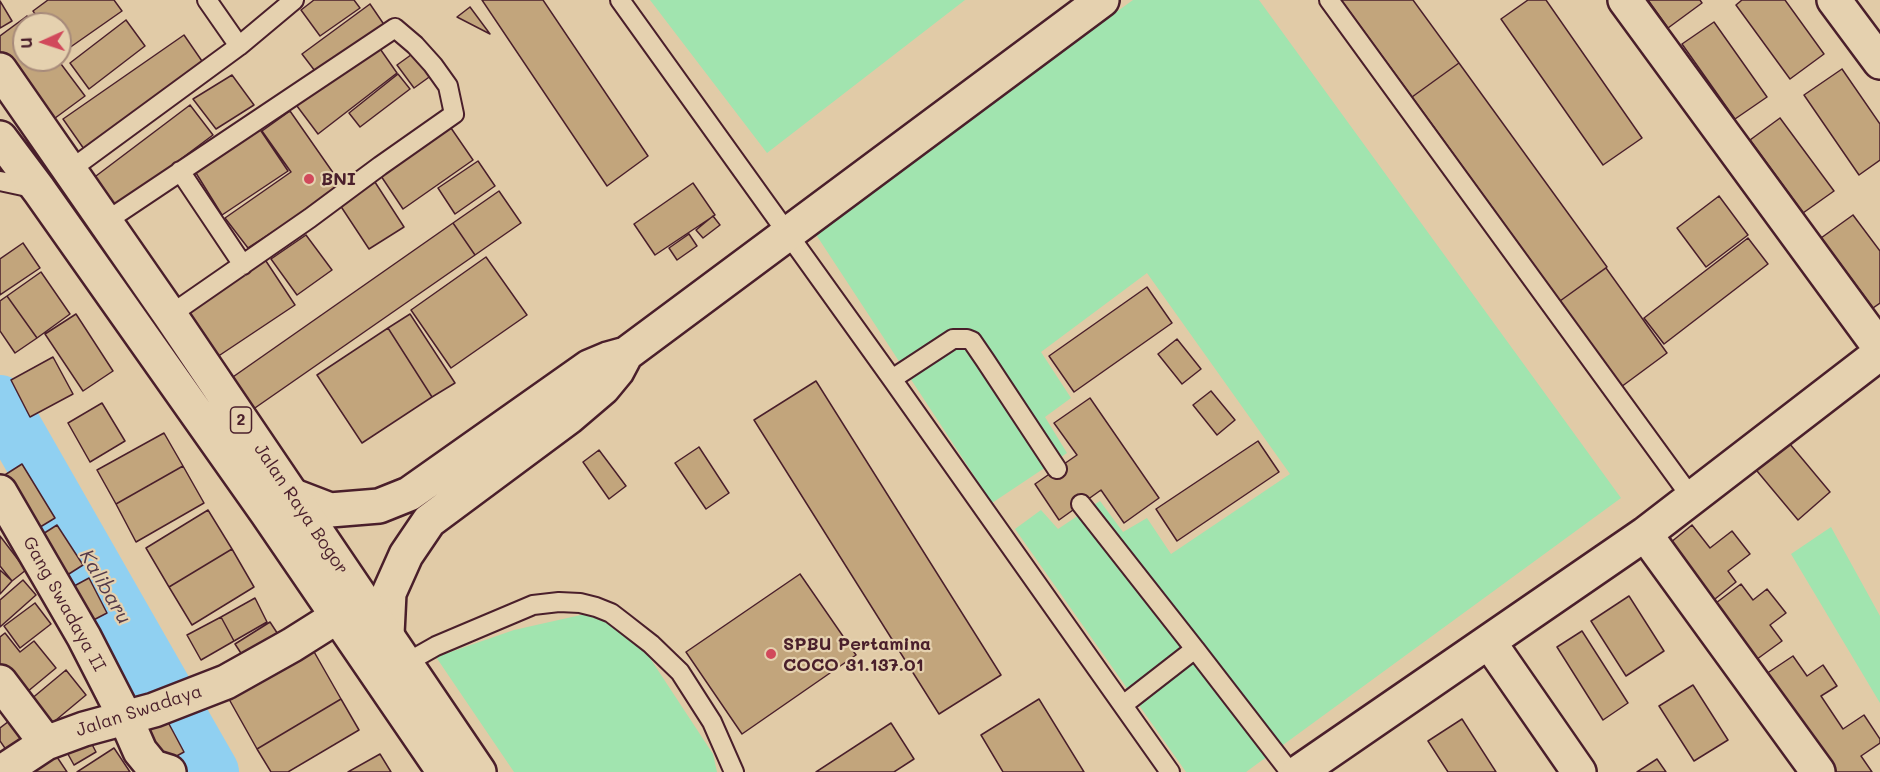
<!DOCTYPE html>
<html>
<head>
<meta charset="utf-8">
<style>
	body { margin:0 }
	#map { position:relative; width:1880px; height:772px; overflow:hidden; background:#e1cba7; font-family:Mali,sans-serif }
	canvas { display:block }
	.north { position:absolute; left:12px; top:12px; width:60px; height:60px; box-sizing:border-box; background:#e5d1af; border:2px solid #a78a7a; border-radius:50%; rotate:267deg; font-size:16px; font-weight:700; line-height:24px; text-align:center; color:#4a1f2b }
	.north::after { content:''; display:block; margin:auto; width:21px; height:27px; background:#d1495b; clip-path:polygon(50% 0,100% 100%,50% 72%,0 100%) }
</style>
</head>
<body>
<div id="map">
<canvas width="1880" height="772"></canvas>
<div class="north">U</div>
</div>
<script>
const context = document.querySelector('canvas').getContext('2d');
context.lineJoin = 'round';
function paint(path, color) { context.fillStyle = color; context.fill(path, 'evenodd'); }
const shape = rows => new Path2D(rows.map(r => 'M' + r).join(''));
function trace(path, color, width, dash) { context.strokeStyle = color; context.lineWidth = width; context.lineCap = dash ? 'butt' : 'round'; context.setLineDash(dash || []); context.stroke(path); }
function drawText(font, color, halo, rows, align = 'center') {
  context.font = font + ' Mali,sans-serif'; context.lineWidth = 4.5; context.setLineDash([]); context.textBaseline = 'middle'; context.strokeStyle = halo; context.fillStyle = color; for (const [text, x, y, turn = 0] of rows) {
    context.save(); context.translate(x, y); context.rotate((+turn || 0) * Math.PI / 180); context.textAlign = isNaN(turn) ? turn : align; if (halo) context.strokeText(text, 0, 0); context.fillText(text, 0, 0); context.restore();
  }
}
paint(shape([
	[650,0,965,0,767,153],
	[1133,0,1259,0,1621,498,1246,772,1186,772,1015,529,1041,510,1058,529,1100,501,1123,532,1147,518,1171,554,1290,474,1147,273,1041,352,1071,398,1045,417,1067,453,992,503,813,230],
	[1831,527,1880,616,1880,703,1791,554],
	[603,610,644,649,713,754,717,772,514,772,436,657,514,630]
]), '#a1e4af');
trace(shape([
	[0,403,211,772]
]), '#90d0f1', 56);
const building = shape([
	[48,0,114,0,122,11,62,53,60,50,60,24,42,24,33,11,48,0],
	[314,0,354,0,360,8,320,36,301,10,314,0],
	[482,0,543,0,648,156,607,186,482,0],
	[1341,0,1413,0,1459,63,1412,97,1341,0],
	[1528,0,1546,0,1642,138,1603,165,1501,19,1528,0],
	[1648,0,1700,0,1702,3,1668,28,1648,0],
	[1742,0,1785,0,1824,54,1790,79,1736,5,1742,0],
	[0,1,12,21,0,28,0,1],
	[370,4,385,26,318,75,302,54,370,4],
	[470,7,490,34,457,17,470,7],
	[27,16,32,24,24,24,24,60,58,60,85,96,47,124,0,59,0,36,27,16],
	[126,20,145,46,89,89,70,63,126,20],
	[1714,22,1767,97,1735,119,1682,44,1714,22],
	[184,35,204,64,84,149,63,119,184,35],
	[376,43,397,73,318,134,294,102,376,43],
	[415,52,432,75,414,88,397,65,415,52],
	[1459,63,1607,267,1560,301,1412,97,1459,63],
	[1842,69,1880,124,1880,160,1859,175,1804,95,1842,69],
	[398,74,410,89,360,127,349,113,398,74],
	[232,75,254,105,216,129,193,99,232,75],
	[190,105,213,135,114,209,92,179,190,105],
	[290,111,343,187,248,248,225,218,291,172,262,131,290,111],
	[1780,118,1834,191,1803,213,1750,140,1780,118],
	[257,125,288,171,222,215,196,173,257,125],
	[451,128,473,160,403,209,381,176,451,128],
	[478,161,495,186,455,214,438,188,478,161],
	[373,179,404,227,369,249,338,202,373,179],
	[693,183,715,215,655,255,634,224,693,183],
	[499,191,521,223,475,255,453,223,499,191],
	[1719,196,1748,235,1706,267,1677,228,1719,196],
	[1853,215,1880,251,1880,303,1873,308,1821,238,1853,215],
	[713,216,720,225,703,238,696,230,713,216],
	[453,223,475,255,252,410,230,379,453,223],
	[689,234,697,246,677,260,669,248,689,234],
	[306,235,332,270,297,295,271,259,306,235],
	[1748,238,1768,264,1664,344,1644,318,1748,238],
	[23,243,40,268,0,295,0,259,23,243],
	[262,255,295,305,214,359,184,314,262,255],
	[486,257,527,315,451,368,411,310,486,257],
	[1606,268,1667,353,1621,387,1560,301,1606,268],
	[41,272,70,314,37,338,7,296,41,272],
	[1147,287,1172,323,1074,392,1049,356,1147,287],
	[7,296,37,338,15,353,0,331,0,301,7,296],
	[76,314,113,371,83,391,45,334,76,314],
	[410,314,455,383,432,397,388,328,410,314],
	[388,328,432,397,362,443,317,375,388,328],
	[1177,339,1201,369,1182,384,1158,354,1177,339],
	[53,357,73,394,30,417,11,380,53,357],
	[816,381,1001,675,939,714,754,420,816,381],
	[1211,391,1235,420,1217,435,1193,405,1211,391],
	[1090,398,1159,498,1124,523,1101,490,1059,520,1035,484,1077,455,1054,423,1090,398],
	[102,403,125,441,90,462,68,423,102,403],
	[164,433,183,466,116,504,97,470,164,433],
	[1784,437,1830,492,1798,520,1752,465,1784,437],
	[1258,441,1279,472,1177,541,1156,509,1258,441],
	[699,447,729,493,706,509,675,463,699,447],
	[599,450,626,486,609,499,583,462,599,450],
	[22,464,55,518,32,532,0,478,22,464],
	[183,466,204,503,136,542,116,504,183,466],
	[208,510,232,549,169,587,146,548,208,510],
	[57,525,83,565,61,579,35,539,57,525],
	[1692,525,1710,548,1732,531,1750,554,1728,571,1736,582,1710,603,1665,547,1692,525],
	[0,536,26,570,12,581,0,566,0,536],
	[232,549,254,587,192,625,169,587,232,549],
	[0,570,12,581,0,594,0,570],
	[800,574,856,655,742,734,686,652,800,574],
	[89,578,107,613,80,627,63,592,89,578],
	[23,580,36,595,0,627,0,600,23,580],
	[1741,584,1753,600,1767,589,1786,613,1770,625,1782,641,1753,662,1712,606,1741,584],
	[1629,596,1664,651,1626,676,1591,621,1629,596],
	[255,598,267,622,234,641,221,617,255,598],
	[35,603,51,624,20,648,4,626,35,603],
	[221,617,234,641,201,660,187,635,221,617],
	[270,622,285,645,250,667,235,644,270,622],
	[1582,631,1628,703,1603,720,1557,647,1582,631],
	[5,633,20,652,34,641,56,668,21,697,0,671,0,637,5,633],
	[309,643,341,699,257,749,225,692,309,643],
	[1793,656,1807,676,1823,665,1837,686,1821,696,1843,729,1864,715,1880,739,1880,743,1861,756,1872,772,1830,772,1766,674,1793,656],
	[66,670,86,695,50,725,30,700,66,670],
	[1693,685,1728,740,1694,761,1659,706,1693,685],
	[341,699,359,730,288,772,271,772,257,749,341,699],
	[1039,699,1084,772,1003,772,981,735,1039,699],
	[161,709,184,752,160,765,138,722,161,709],
	[17,715,33,736,9,754,0,741,0,728,17,715],
	[1462,719,1496,772,1448,772,1428,741,1462,719],
	[891,723,914,759,894,772,816,772,891,723],
	[86,733,96,752,74,765,64,747,86,733],
	[114,748,130,772,77,772,114,748],
	[53,751,67,772,23,772,53,751],
	[380,754,391,772,348,772,380,754],
	[1657,759,1666,772,1637,772,1657,759]
]);
paint(building, '#c2a57c');
trace(building, '#4a1f2b', 1.5);
const service = shape([
	[207,0,239,46],
	[620,0,892,379,1170,772],
	[1329,0,1691,497],
	[70,170,239,46,294,0],
	[180,171,243,265],
	[0,181,37,189],
	[105,222,395,28,415,45,433,65,448,86,454,114,380,166,310,218,170,315],
	[892,379,953,339,967,339,972,341,985,360,1057,469],
	[1081,504,1195,649],
	[406,663,436,646,533,605,559,602,580,603,596,607,611,613,624,623,651,644,680,672,712,722,734,772],
	[1123,705,1195,649,1290,772]
]);
const minor = shape([
	[1625,0,1880,348],
	[1834,0,1880,62],
	[0,492,84,637,125,717,140,751,153,767,169,772],
	[291,495,330,510,379,506,409,494,589,367,608,359,626,354,1102,0],
	[1645,534,1818,772],
	[387,634,389,593,406,555,429,521,569,417,603,388,617,371,626,354],
	[1489,642,1579,772],
	[0,682,46,743],
	[2,772,46,743,84,729,154,710,226,682,292,645,338,616],
	[1299,772,1645,534,1880,353]
]);
const trunk = shape([
	[0,70,170,315,479,772],
	[0,138,39,190,267,513,444,772]
]);
trace(service, '#4a1f2b', 22);
trace(minor, '#4a1f2b', 38);
trace(trunk, '#4a1f2b', 38);
trace(service, '#e5d1af', 18);
trace(minor, '#e5d1af', 33);
trace(trunk, '#e5d1af', 33);
for (const [x, y, r, color] of [
	[309,179,6,"#d1495b"],
	[771,654,6,"#d1495b"]
]) { const dot = new Path2D(); dot.arc(x, y, r, 0, 2 * Math.PI); context.fillStyle = color; context.fill(dot); trace(dot, '#e5d1af', 2); }
for (const [x, y, w] of [
	[241,420,21]
]) { const box = new Path2D(); box.roundRect(x - w / 2, y - 13, w, 26, 4.5); context.fillStyle = '#e5d1af'; context.fill(box); trace(box, '#4a1f2b', 1.5); }
drawText('bold 16px', '#4a1f2b', null, [
	["2",241,420]
]);
drawText('bold 18px', '#4a1f2b', '#e5d1af', [
	["BNI",321,179],
	["SPBU Pertamina",783,644],
	["COCO 31.137.01",783,665]
], 'left');
drawText('18px', '#4a1f2b', '#e5d1af', [
	["Jalan Raya Bogor",301,509,56],
	["Gang Swadaya II",64,604,61],
	["Jalan Swadaya",139,711,-18]
]);
drawText('italic 20px', '#543a49', '#e5d1af', [
	["Kalibaru",105,587,60]
]);
</script>
</body>
</html>
